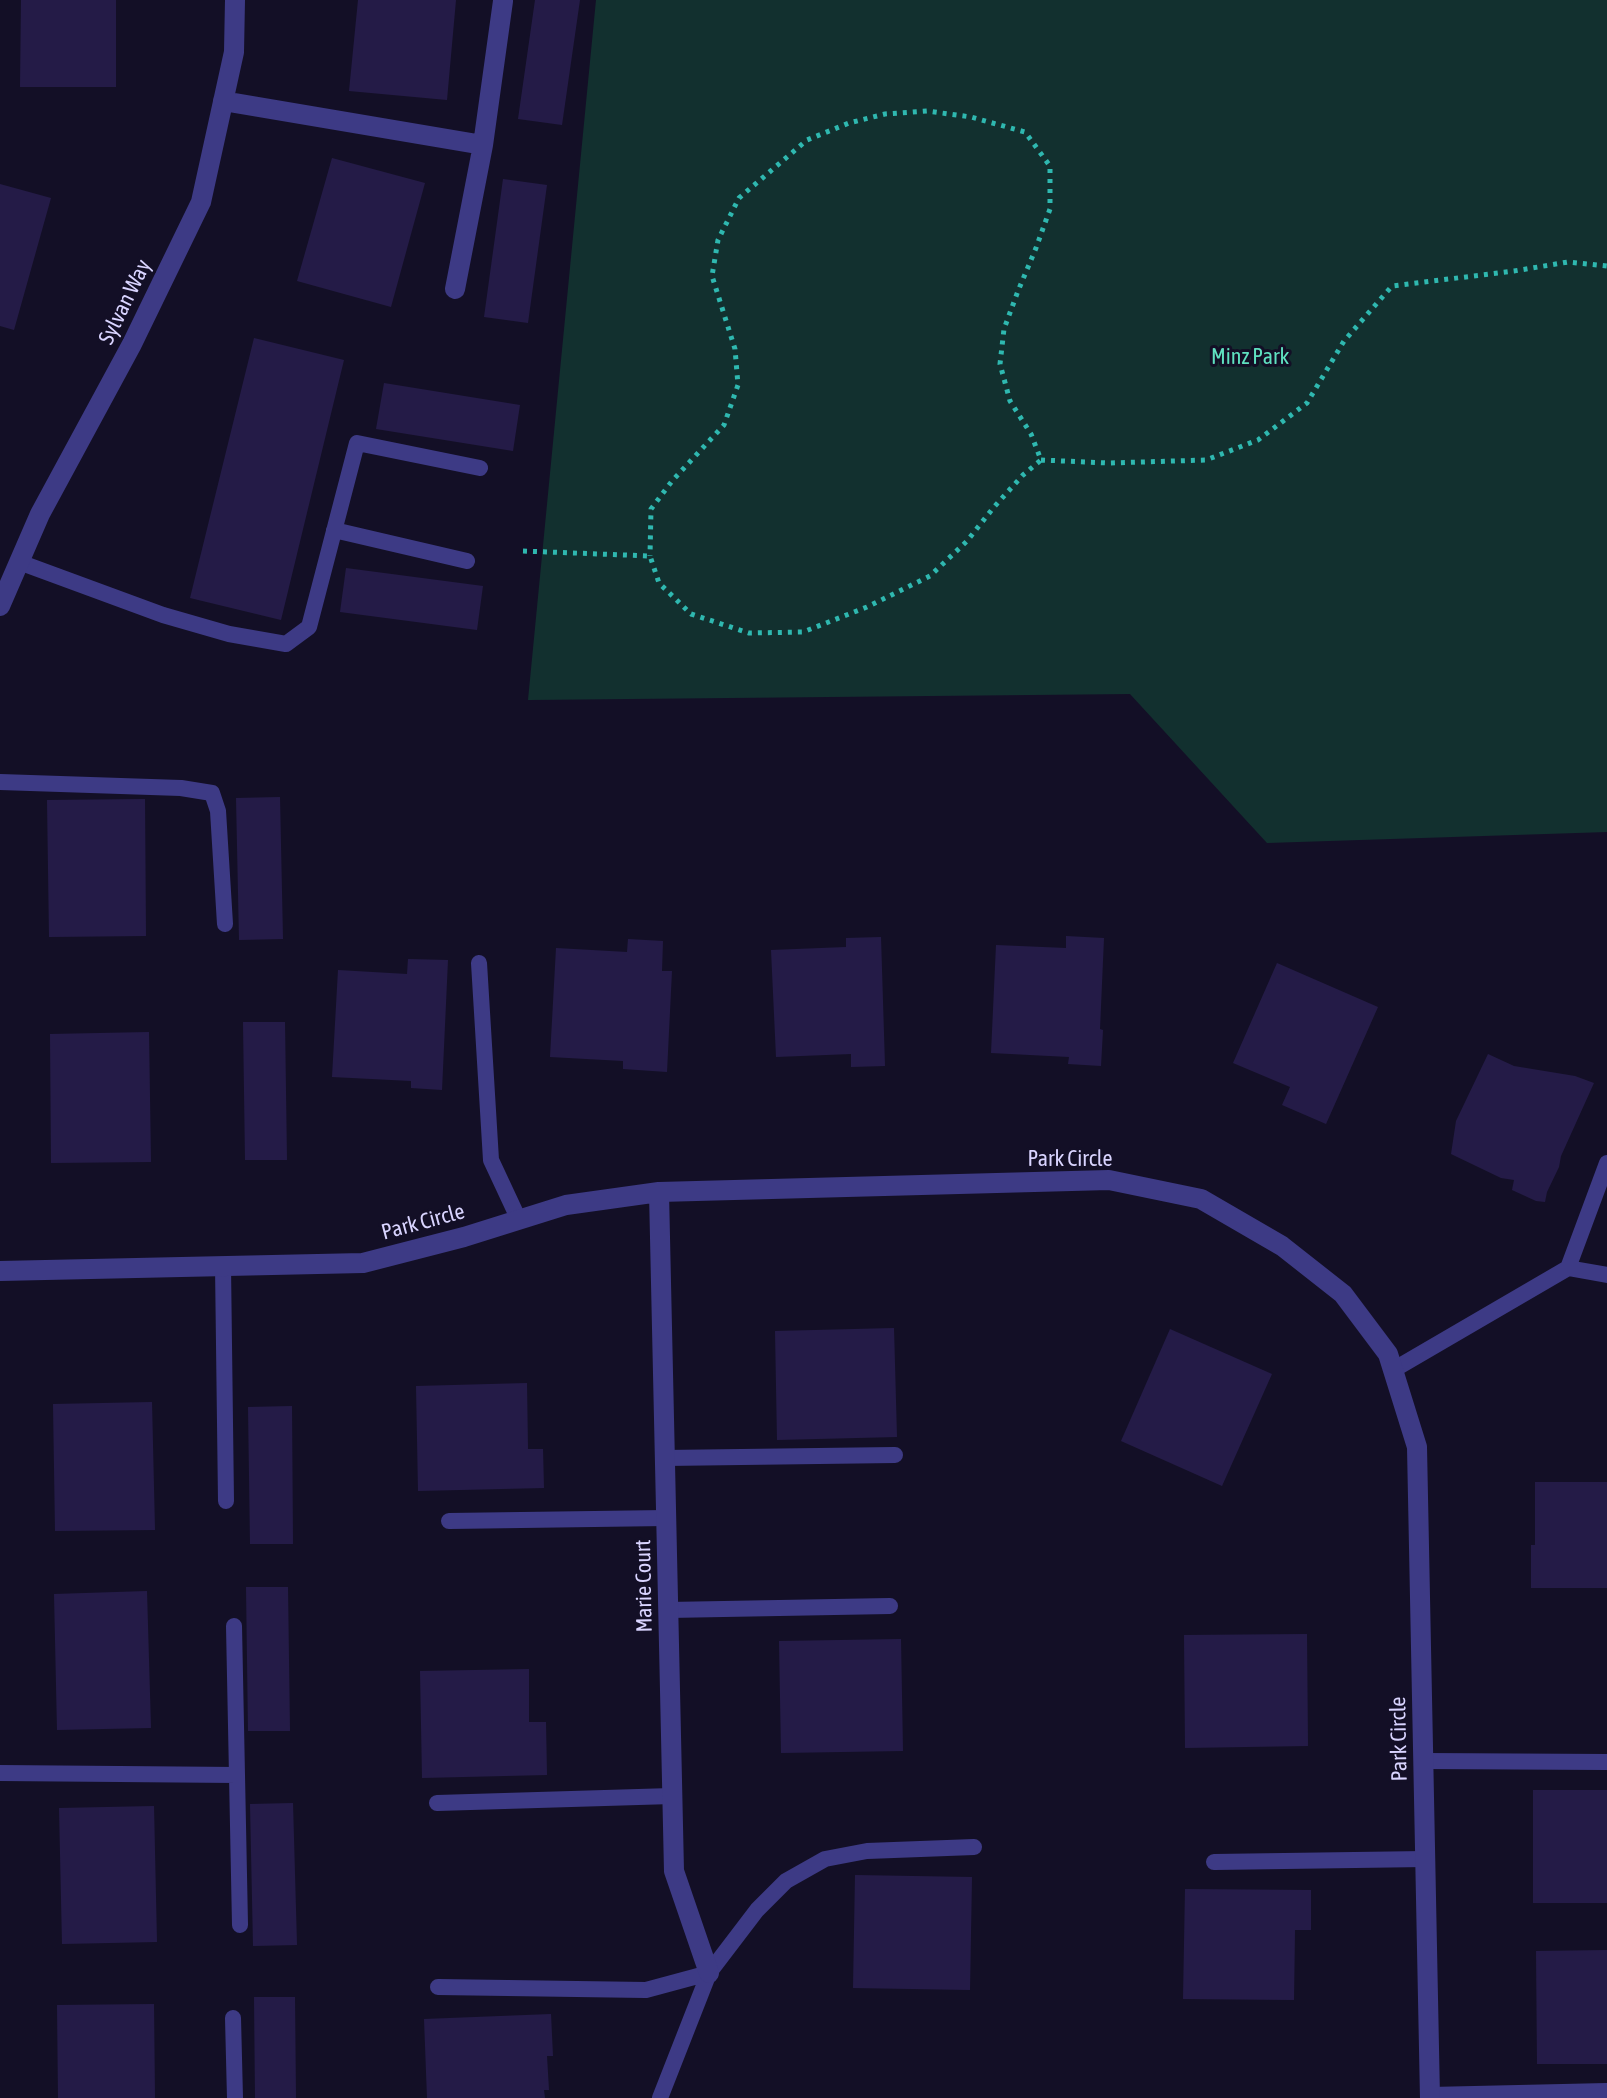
<!DOCTYPE html>
<html>
<head>
<meta charset="utf-8">
<style>
	body { margin:0 }
	canvas { display:block; background:#130f26 }
</style>
</head>
<body>
<canvas width="1607" height="2098"></canvas>
<script>
const context = document.querySelector('canvas').getContext('2d');
context.lineJoin = 'round';
function paint(path, color) { context.fillStyle = color; context.fill(path, 'evenodd'); }
const shape = rows => new Path2D(rows.map(r => 'M' + r).join(''));
function trace(path, color, width, dash) { context.strokeStyle = color; context.lineWidth = width; context.lineCap = dash ? 'butt' : 'round'; context.setLineDash(dash || []); context.stroke(path); }
function drawText(font, color, halo, rows, align = 'center') {
  context.font = font + ' "Asap Condensed",sans-serif'; context.lineWidth = 6; context.setLineDash([]); context.textBaseline = 'middle'; context.strokeStyle = halo; context.fillStyle = color; for (const [text, x, y, turn = 0] of rows) {
    context.save(); context.translate(x, y); context.rotate((+turn || 0) * Math.PI / 180); context.textAlign = isNaN(turn) ? turn : align; if (halo) context.strokeText(text, 0, 0); context.fillText(text, 0, 0); context.restore();
  }
}
paint(shape([
	[596,0,1607,0,1607,832,1267,843,1130,694,528,700]
]), '#12302f');
paint(shape([
	[21,0,116,0,116,87,20,87],
	[358,0,456,0,447,100,349,91],
	[535,0,580,0,562,125,518,119],
	[332,158,425,183,391,307,297,281],
	[503,179,547,185,528,323,484,317],
	[0,184,51,198,14,330,0,326],
	[254,338,344,360,281,620,190,598],
	[384,383,520,405,513,451,376,429],
	[346,568,483,586,477,630,340,612],
	[280,797,283,939,239,940,236,798],
	[145,799,146,936,49,937,47,800],
	[1066,936,1104,938,1100,1029,1103,1030,1101,1066,1068,1064,1069,1057,991,1053,996,945,1066,948],
	[881,937,885,1066,851,1067,851,1054,776,1057,771,950,846,947,846,938],
	[628,939,663,941,662,971,672,971,667,1072,623,1069,623,1061,550,1057,556,948,627,952],
	[408,959,448,960,442,1090,411,1088,411,1081,332,1077,338,970,407,974],
	[1277,963,1378,1007,1326,1124,1282,1105,1290,1087,1233,1063],
	[243,1022,285,1022,287,1160,245,1160],
	[149,1032,151,1162,51,1163,50,1034],
	[1488,1054,1514,1066,1575,1076,1594,1083,1561,1156,1559,1167,1547,1192,1545,1202,1536,1201,1512,1190,1514,1180,1501,1178,1451,1154,1456,1121],
	[894,1328,897,1437,777,1440,775,1331],
	[1170,1329,1272,1374,1222,1486,1121,1441],
	[527,1383,528,1449,543,1449,544,1488,418,1491,416,1386],
	[152,1402,155,1530,55,1531,53,1404],
	[292,1406,293,1544,250,1544,248,1407],
	[1535,1482,1607,1482,1607,1588,1531,1588,1531,1545,1535,1545],
	[246,1587,288,1587,290,1731,248,1731],
	[147,1591,151,1728,57,1730,54,1594],
	[1307,1634,1308,1746,1185,1748,1184,1635],
	[901,1639,903,1751,781,1753,779,1641],
	[529,1669,529,1722,546,1722,547,1775,422,1778,420,1671],
	[1533,1790,1607,1790,1607,1903,1533,1903],
	[293,1803,297,1945,253,1946,250,1804],
	[154,1806,157,1942,62,1944,59,1808],
	[855,1875,972,1877,970,1990,853,1988],
	[1185,1889,1311,1890,1311,1930,1295,1930,1294,2000,1183,1999],
	[1607,1950,1607,2064,1537,2064,1536,1951],
	[254,1997,295,1997,296,2098,255,2098],
	[154,2004,155,2098,58,2098,57,2005],
	[551,2014,553,2056,547,2056,549,2090,544,2090,545,2098,427,2098,424,2019]
]), '#241b47');
trace(shape([
	[1041,460,1109,463,1206,460,1258,440,1307,403,1344,341,1392,286,1514,271,1568,262,1607,266],
	[523,551,650,556,659,583,691,614,749,633,803,632,867,607,930,576,967,541,994,507,1023,475,1041,460,1031,434,1010,401,1000,364,1004,329,1018,291,1036,248,1050,209,1050,166,1025,132,971,117,927,111,885,114,849,123,807,140,739,198,718,240,712,276,735,349,738,385,724,425,672,481,651,509,650,556]
]), '#2fb8b0', 5, [4, 6]);
trace(shape([
	[334,530,467,561],
	[19,562,163,615,229,634,286,644,309,627,357,443,480,468],
	[0,782,181,788,212,793,218,811,225,924],
	[479,963,491,1160,519,1220],
	[223,1266,226,1501],
	[1568,1268,1607,1275],
	[1393,1370,1568,1268,1607,1163],
	[665,1458,895,1455],
	[449,1521,666,1518],
	[668,1610,890,1606],
	[234,1626,240,1925],
	[1424,1761,1607,1762],
	[0,1773,237,1775],
	[437,1803,672,1796],
	[1214,1862,1425,1859],
	[438,1987,646,1990,709,1973],
	[233,2018,235,2098],
	[1430,2095,1607,2091],
	[660,2098,709,1973,757,1910,786,1881,825,1859,867,1851,974,1847]
]), '#3d3a85', 16);
trace(shape([
	[223,101,483,145,455,289],
	[483,145,503,1],
	[0,606,40,514,132,344,201,202,234,52,235,0],
	[659,1192,674,1871,709,1973],
	[0,1271,363,1263,464,1237,566,1205,659,1192,1109,1180,1201,1199,1282,1246,1343,1294,1388,1354,1417,1447,1430,2098]
]), '#3d3a85', 20);
drawText('22px', '#d9d4ff', '#130f26', [
	["Sylvan Way",125,302,-64],
	["Park Circle",1070,1159],
	["Park Circle",423,1222,-15],
	["Marie Court",644,1586,-91],
	["Park Circle",1399,1739,-91]
]);
drawText('22px', '#5fe0c0', '#130f26', [
	["Minz Park",1250,357]
]);
</script>
</body>
</html>
